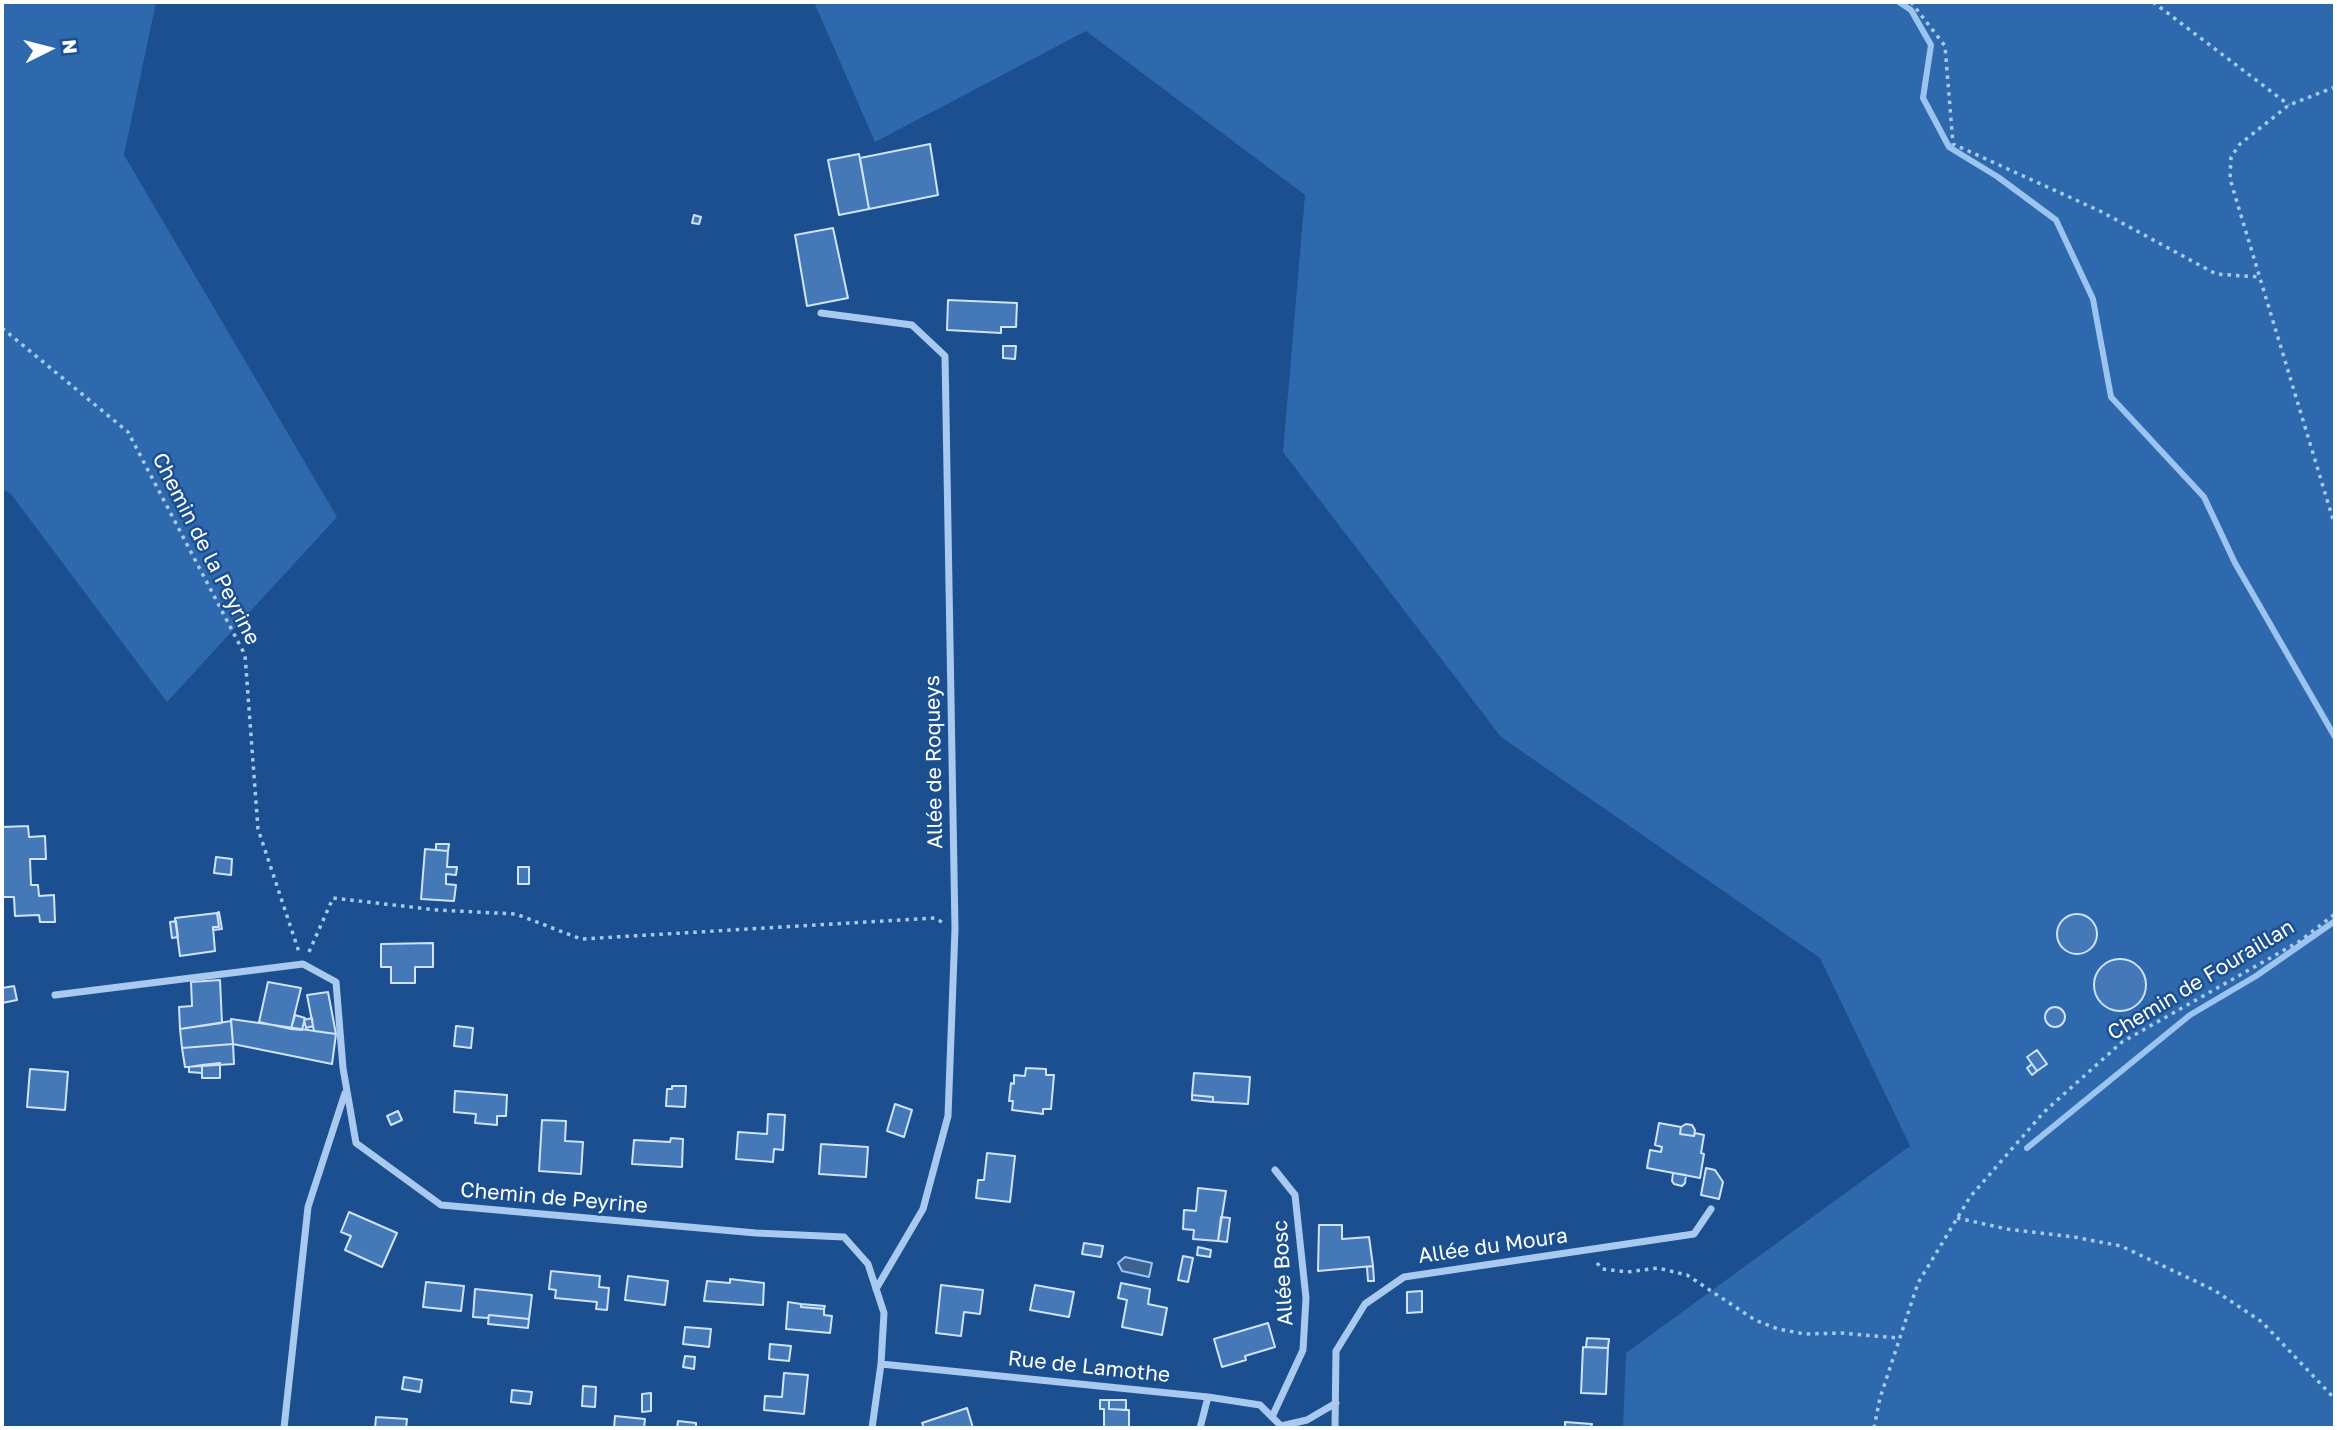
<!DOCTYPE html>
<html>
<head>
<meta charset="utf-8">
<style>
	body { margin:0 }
	#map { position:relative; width:2337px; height:1430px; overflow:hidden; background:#1b4f8f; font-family:"Golos Text",sans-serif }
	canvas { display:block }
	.frame { position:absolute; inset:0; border:4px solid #fff; pointer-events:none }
	.north { position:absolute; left:14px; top:14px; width:70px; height:70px; -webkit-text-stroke:5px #1b4f8f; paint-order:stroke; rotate:84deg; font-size:19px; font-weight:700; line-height:28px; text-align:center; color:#fff }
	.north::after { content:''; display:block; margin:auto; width:24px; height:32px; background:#fff; clip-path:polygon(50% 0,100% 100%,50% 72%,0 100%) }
</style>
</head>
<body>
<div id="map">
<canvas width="2337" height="1430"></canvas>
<div class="frame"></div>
<div class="north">N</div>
</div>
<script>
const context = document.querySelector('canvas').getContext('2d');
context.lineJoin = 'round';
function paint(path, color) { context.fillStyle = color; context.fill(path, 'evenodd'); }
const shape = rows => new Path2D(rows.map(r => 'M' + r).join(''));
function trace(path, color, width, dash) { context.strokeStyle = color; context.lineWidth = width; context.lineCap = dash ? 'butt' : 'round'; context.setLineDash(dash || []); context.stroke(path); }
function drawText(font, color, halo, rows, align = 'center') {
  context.font = font + ' "Golos Text",sans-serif'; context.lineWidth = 5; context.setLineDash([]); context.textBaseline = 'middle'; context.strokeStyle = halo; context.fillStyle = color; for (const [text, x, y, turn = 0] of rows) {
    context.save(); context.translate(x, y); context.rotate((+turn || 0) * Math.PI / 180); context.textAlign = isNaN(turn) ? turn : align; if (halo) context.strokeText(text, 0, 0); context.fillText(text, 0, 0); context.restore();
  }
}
paint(shape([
	[2,2,156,2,124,155,337,517,167,702,11,494,2,489],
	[814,2,2335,2,2335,1428,2040,1428,2036,1426,2035,1428,1623,1428,1626,1353,1910,1146,1820,958,1501,737,1283,452,1305,195,1086,31,875,142]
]), '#2e69ad');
const water = shape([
	[1125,1257,1152,1263,1149,1277,1122,1271,1118,1263,1125,1257]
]);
paint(water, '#3c6290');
trace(water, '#9cc4f0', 2);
trace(shape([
	[1899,2,1911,10,1931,45,1923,98,1949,147,1998,177,2056,220,2093,299,2111,397,2204,497,2235,563,2335,737],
	[2027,1148,2190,1015,2256,976,2335,921]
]), '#9cc4f0', 6);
const building = shape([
	[930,144,938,195,869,209,860,158,930,144],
	[859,154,869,209,839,215,828,160,859,154],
	[694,215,701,217,699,224,692,223,694,215],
	[833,228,848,298,807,306,795,235,833,228],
	[948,300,1017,303,1016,327,1001,327,1001,333,947,330,948,300],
	[1003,346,1016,346,1015,359,1003,358,1003,346],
	[28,826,29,837,45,836,46,859,30,859,31,885,38,885,39,896,54,895,55,922,40,922,39,915,15,916,14,897,2,897,2,827,28,826],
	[436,844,449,844,448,851,436,850,436,844],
	[425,849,448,851,447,867,457,867,456,875,446,874,446,884,456,885,454,901,421,899,425,849],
	[216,857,232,859,231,875,214,873,216,857],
	[518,867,529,867,529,884,518,884,518,867],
	[219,912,222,929,213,930,213,927,219,927,217,913,219,912],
	[217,913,219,927,213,927,215,951,180,956,175,918,217,913],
	'2057 934a20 20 0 1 1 40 0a20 20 0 1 1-40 0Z',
	[176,921,178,937,172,938,170,922,176,921],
	[433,943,433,967,415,967,415,983,391,983,391,967,381,967,381,944,433,943],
	'2094 985a26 26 0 1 1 52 0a26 26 0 1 1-52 0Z',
	[220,980,222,1023,180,1029,179,1007,192,1006,191,982,220,980],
	[268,982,301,988,291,1029,259,1022,268,982],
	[14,986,17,1000,2,1003,2,988,14,986],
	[328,992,336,1034,314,1031,307,995,328,992],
	'2045 1017a10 10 0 1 1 20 0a10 10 0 1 1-20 0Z',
	[295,1015,305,1018,302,1030,291,1029,295,1015],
	[312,1018,313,1026,306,1028,304,1020,312,1018],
	[231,1019,336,1034,332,1064,233,1044,231,1019],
	[231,1021,233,1044,182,1048,180,1029,231,1021],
	[456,1026,473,1028,471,1048,454,1046,456,1026],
	[233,1044,234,1064,185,1067,182,1048,233,1044],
	[2037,1050,2047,1064,2037,1071,2027,1057,2037,1050],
	[220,1063,220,1078,202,1078,202,1065,220,1063],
	[2032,1064,2037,1071,2032,1075,2027,1068,2032,1064],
	[202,1065,202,1073,189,1072,189,1067,202,1065],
	[1026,1068,1046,1069,1046,1075,1054,1075,1051,1109,1043,1109,1043,1114,1012,1110,1013,1101,1009,1101,1011,1083,1014,1084,1014,1075,1025,1076,1026,1068],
	[30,1069,68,1072,65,1110,27,1107,30,1069],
	[1194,1073,1250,1077,1248,1104,1213,1102,1213,1097,1192,1095,1194,1073],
	[672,1086,686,1086,685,1107,666,1106,667,1089,672,1089,672,1086],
	[455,1091,507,1095,506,1116,497,1116,497,1125,475,1123,476,1114,454,1112,455,1091],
	[1192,1095,1213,1097,1213,1102,1192,1100,1192,1095],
	[895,1104,912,1110,904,1137,887,1131,895,1104],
	[398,1111,402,1120,391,1125,387,1116,398,1111],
	[768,1114,785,1115,783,1150,774,1149,773,1162,736,1159,738,1132,767,1134,768,1114],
	[542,1120,566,1121,565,1141,583,1142,581,1174,539,1171,542,1120],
	[1659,1123,1681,1127,1680,1134,1694,1136,1695,1133,1704,1135,1701,1153,1704,1154,1700,1178,1647,1168,1650,1150,1661,1152,1662,1147,1655,1145,1659,1123],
	[1686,1124,1692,1125,1695,1130,1694,1136,1680,1134,1681,1127,1686,1124],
	[671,1138,683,1139,682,1167,632,1164,634,1140,670,1142,671,1138],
	[821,1144,868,1147,866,1177,819,1174,821,1144],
	[987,1153,1015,1156,1010,1202,976,1198,978,1180,984,1180,987,1153],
	[1706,1168,1715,1170,1723,1182,1719,1199,1701,1195,1706,1168],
	[1673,1173,1686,1175,1685,1183,1682,1186,1674,1184,1672,1181,1673,1173],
	[1198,1188,1226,1191,1218,1241,1193,1239,1194,1230,1183,1229,1184,1210,1196,1211,1198,1188],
	[349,1212,397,1233,382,1267,345,1250,351,1236,341,1232,349,1212],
	[1221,1217,1230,1218,1227,1242,1218,1241,1221,1217],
	[1319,1225,1342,1225,1342,1239,1369,1237,1373,1266,1318,1271,1319,1225],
	[1084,1243,1103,1246,1101,1257,1082,1254,1084,1243],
	[1198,1247,1211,1250,1210,1257,1197,1255,1198,1247],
	[1183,1256,1193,1258,1188,1282,1178,1280,1183,1256],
	[1373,1266,1374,1281,1368,1281,1367,1267,1373,1266],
	[551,1271,600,1276,599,1287,609,1288,607,1310,596,1309,597,1302,555,1298,556,1290,549,1289,551,1271],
	[628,1276,668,1281,665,1305,625,1300,628,1276],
	[730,1279,764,1283,763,1305,704,1301,707,1281,730,1283,730,1279],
	[426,1282,464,1286,461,1311,423,1307,426,1282],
	[1121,1283,1150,1289,1148,1304,1167,1308,1162,1335,1122,1327,1127,1300,1118,1298,1121,1283],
	[941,1285,983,1290,980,1314,964,1312,961,1336,936,1333,941,1285],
	[1035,1285,1074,1292,1069,1317,1030,1310,1035,1285],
	[475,1289,532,1295,529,1319,489,1315,488,1318,473,1317,475,1289],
	[1422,1291,1422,1312,1407,1313,1407,1292,1422,1291],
	[788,1302,801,1304,801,1307,824,1309,824,1315,832,1316,830,1333,786,1329,788,1302],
	[801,1304,825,1306,824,1309,801,1307,801,1304],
	[489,1315,529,1319,528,1328,488,1324,489,1315],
	[1268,1323,1275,1347,1245,1356,1246,1360,1222,1367,1214,1339,1268,1323],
	[685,1327,711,1329,709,1347,683,1344,685,1327],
	[1587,1338,1609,1339,1608,1348,1586,1347,1587,1338],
	[770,1344,791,1346,789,1361,769,1359,770,1344],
	[1583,1347,1608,1348,1606,1394,1581,1393,1583,1347],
	[685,1356,695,1357,694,1369,683,1367,685,1356],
	[784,1373,808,1375,804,1414,764,1410,765,1396,782,1397,784,1373],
	[404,1377,422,1380,420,1392,402,1389,404,1377],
	[583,1386,596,1387,595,1407,582,1406,583,1386],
	[512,1390,532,1392,530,1404,511,1402,512,1390],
	[651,1393,651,1411,642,1412,642,1394,651,1393],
	[1100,1400,1109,1400,1109,1409,1129,1410,1129,1428,1104,1428,1104,1409,1100,1409,1100,1400],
	[1109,1400,1126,1400,1126,1410,1109,1409,1109,1400],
	[967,1408,973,1428,924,1428,922,1423,967,1408],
	[615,1416,645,1419,644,1428,614,1428,615,1416],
	[376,1417,407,1419,406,1428,375,1428,376,1417],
	[678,1421,696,1423,696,1428,677,1428,678,1421],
	[1565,1422,1592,1424,1591,1428,1565,1428,1565,1422]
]);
paint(building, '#4478b7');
trace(building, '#cfe3fa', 2);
trace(shape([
	[1911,2,1945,46,1953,144,2100,211,2216,274,2259,277],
	[2153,2,2289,105],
	[2335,87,2289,105,2240,144,2231,157,2230,179,2335,526],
	[2,328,128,432,245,655,258,829,299,952],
	[309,952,333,898,437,910,516,914,581,939,935,918,942,922],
	[1957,1218,2007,1229,2074,1237,2121,1246,2214,1290,2262,1322,2335,1399],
	[1597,1263,1602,1269,1627,1272,1658,1268,1687,1275,1755,1320,1778,1329,1805,1334,1841,1333,1899,1338],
	[1874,1428,1880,1398,1918,1283,1970,1197,2044,1112,2122,1042,2300,941,2335,914]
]), '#a9c9ee', 3.5, [3.5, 5]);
trace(shape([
	[821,313,912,325,945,356,955,929,948,1116,923,1209,876,1289],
	[55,995,303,964,336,982,343,1068,356,1143,441,1205,756,1233,844,1237,868,1264,884,1313,881,1364,872,1428],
	[881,1364,1208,1397,1260,1405,1283,1428],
	[1272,1417,1303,1350,1306,1298,1295,1195,1275,1170],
	[1281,1426,1307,1420,1336,1403],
	[284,1428,308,1207,345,1093],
	[1200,1428,1208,1397],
	[1335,1428,1336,1351,1365,1304,1404,1277,1694,1234,1711,1209]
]), '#a9c9ee', 7);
drawText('21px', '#fff', '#1b4f8f', [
	["Chemin de la Peyrine",206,549,63],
	["Allée de Roqueys",934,762,-91],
	["Chemin de Fouraillan",2201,980,-31],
	["Chemin de Peyrine",554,1198,5],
	["Allée du Moura",1493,1246,-8],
	["Allée Bosc",1283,1273,-93],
	["Rue de Lamothe",1089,1367,6]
]);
</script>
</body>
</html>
